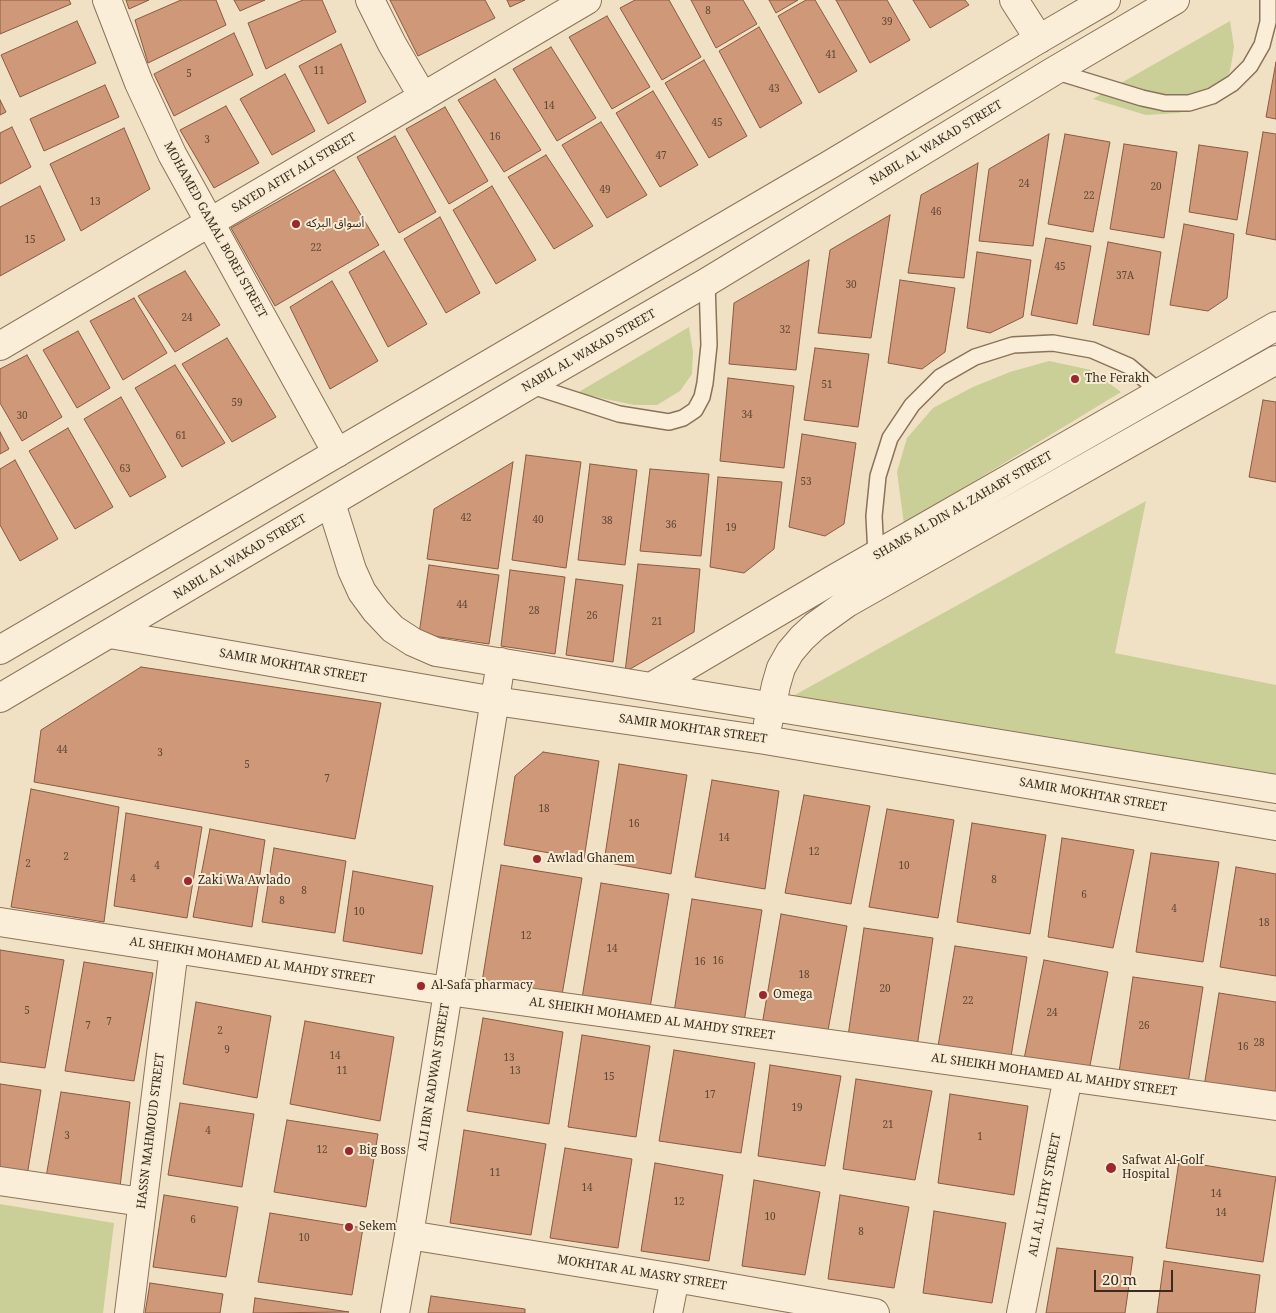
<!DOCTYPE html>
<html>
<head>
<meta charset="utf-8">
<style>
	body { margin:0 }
	#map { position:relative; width:1276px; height:1313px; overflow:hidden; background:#f0e1c4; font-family:"Noto Serif",serif }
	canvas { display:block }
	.scale { position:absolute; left:1094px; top:1270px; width:79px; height:22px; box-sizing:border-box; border:2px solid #3a2b1e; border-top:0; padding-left:6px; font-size:15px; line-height:18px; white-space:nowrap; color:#3a2b1e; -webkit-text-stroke:4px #f7ebd4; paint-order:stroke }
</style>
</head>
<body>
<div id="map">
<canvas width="1276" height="1313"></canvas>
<div class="scale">20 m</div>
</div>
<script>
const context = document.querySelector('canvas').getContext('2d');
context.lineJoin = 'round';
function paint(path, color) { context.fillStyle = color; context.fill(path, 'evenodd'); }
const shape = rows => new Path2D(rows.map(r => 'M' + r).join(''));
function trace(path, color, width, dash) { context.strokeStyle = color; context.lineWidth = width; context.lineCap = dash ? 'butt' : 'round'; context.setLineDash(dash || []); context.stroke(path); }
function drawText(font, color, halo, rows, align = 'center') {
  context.font = font + ' "Noto Serif","Noto Sans Arabic",serif'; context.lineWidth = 4; context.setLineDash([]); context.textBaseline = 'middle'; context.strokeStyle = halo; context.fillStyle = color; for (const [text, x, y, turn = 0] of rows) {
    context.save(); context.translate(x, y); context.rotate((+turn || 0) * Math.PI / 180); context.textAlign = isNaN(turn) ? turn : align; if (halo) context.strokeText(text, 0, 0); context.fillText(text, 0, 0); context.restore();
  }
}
paint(shape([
	[1230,21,1234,47,1231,66,1227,81,1207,99,1179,113,1146,115,1093,99],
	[689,327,693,352,692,374,680,391,657,405,634,405,577,393],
	[1049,361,1091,370,1121,392,904,524,897,472,907,438,933,408,973,387,1010,372],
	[1146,501,1115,653,1276,685,1276,775,793,696],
	[0,1204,114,1223,103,1313,0,1313]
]), '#cace97');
const building = shape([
	[0,0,69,0,71,4,0,34,0,0],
	[126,0,149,0,129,9,126,0],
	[181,0,216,0,226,25,148,63,135,20,181,0],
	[234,0,265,0,240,11,234,0],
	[303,0,322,0,336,32,266,69,248,23,303,0],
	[390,0,485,0,495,18,418,56,390,0],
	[507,0,525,0,510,7,507,0],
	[635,0,669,0,701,57,662,80,620,8,635,0],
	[691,0,743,0,757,24,716,48,691,0],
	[769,0,798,0,776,13,769,0],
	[806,0,815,0,857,71,819,93,778,16,806,0],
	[836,0,887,0,910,40,870,63,836,0],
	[913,0,965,0,969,5,930,28,913,0],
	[607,16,650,87,612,109,569,37,607,16],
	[77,21,96,63,20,97,1,55,77,21],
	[759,27,802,103,760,128,719,51,759,27],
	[234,33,253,75,174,116,154,74,234,33],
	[341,44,366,102,328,124,299,66,341,44],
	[551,47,596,118,557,141,513,69,551,47],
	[704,60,747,136,709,158,665,83,704,60],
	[1276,62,1276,119,1266,117,1276,62],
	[285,74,315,131,272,155,240,99,285,74],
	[495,79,541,150,504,172,458,100,495,79],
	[105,85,119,117,44,151,30,119,105,85],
	[653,91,698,165,660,187,616,113,653,91],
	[0,100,6,112,0,115,0,100],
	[226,106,259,163,214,188,180,130,226,106],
	[445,107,488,181,449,204,406,129,445,107],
	[601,122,647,195,607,218,562,145,601,122],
	[12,127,31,167,0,184,0,133,12,127],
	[124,128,150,189,81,231,50,164,124,128],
	[1263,132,1276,134,1276,240,1246,234,1263,132],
	[1049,134,1033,246,979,241,989,169,1049,134],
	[1065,134,1110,142,1093,232,1048,224,1065,134],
	[395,136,436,212,399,233,357,157,395,136],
	[1124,144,1177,152,1164,238,1110,229,1124,144],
	[1199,145,1248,152,1237,220,1189,212,1199,145],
	[546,155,593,226,554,249,508,177,546,155],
	[978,163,964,278,908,273,921,195,978,163],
	[334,170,379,245,275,306,231,228,334,170],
	[40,186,65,240,0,276,0,207,40,186],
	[492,186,536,260,496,284,453,210,492,186],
	[890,215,871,338,818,333,830,250,890,215],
	[440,217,480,293,446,313,404,239,440,217],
	[1184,224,1234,234,1227,298,1208,311,1170,305,1184,224],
	[1046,238,1091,246,1077,324,1031,315,1046,238],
	[1108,242,1161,252,1149,335,1093,325,1108,242],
	[384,251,427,324,388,347,349,272,384,251],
	[977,252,1031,260,1023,317,990,333,967,328,977,252],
	[809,260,796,370,729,364,734,303,809,260],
	[185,271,220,325,175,352,138,296,185,271],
	[900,280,955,288,945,352,922,369,888,363,900,280],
	[332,281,378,361,330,389,290,307,332,281],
	[134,298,167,353,123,380,90,321,134,298],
	[78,331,110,388,77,408,43,350,78,331],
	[227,338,276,417,232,442,182,364,227,338],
	[815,348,869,354,858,427,804,420,815,348],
	[27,355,62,417,22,441,0,403,0,369,27,355],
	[175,365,225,443,182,467,135,388,175,365],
	[728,378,794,386,784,468,720,461,728,378],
	[121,397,166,477,130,497,84,419,121,397],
	[1263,400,1276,402,1276,482,1249,477,1263,400],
	[68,428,113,507,75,529,29,451,68,428],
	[0,432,9,449,0,454,0,432],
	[802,434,856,443,844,524,825,536,789,527,802,434],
	[526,455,581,462,566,568,512,560,526,455],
	[15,460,58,539,20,561,0,525,0,469,15,460],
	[513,462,498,569,427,559,434,509,513,462],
	[590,464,637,470,625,565,578,560,590,464],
	[650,469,709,474,701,556,640,551,650,469],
	[718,477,782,482,774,549,744,573,710,567,718,477],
	[638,564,700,569,694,632,625,672,638,564],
	[429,565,499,575,489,644,419,634,429,565],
	[510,570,565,577,555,654,501,646,510,570],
	[576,579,623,585,613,662,566,655,576,579],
	[141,667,381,703,355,839,34,782,41,730,141,667],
	[543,752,599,761,584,859,504,845,515,776,543,752],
	[619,764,687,775,671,874,604,862,619,764],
	[712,780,779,791,765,889,695,877,712,780],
	[31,789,119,807,104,922,11,907,31,789],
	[804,795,870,806,851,904,785,893,804,795],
	[887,809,954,820,938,918,869,907,887,809],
	[126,813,202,827,187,918,114,906,126,813],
	[972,823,1046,835,1030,934,957,922,972,823],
	[210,829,265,840,252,927,193,917,210,829],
	[1062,838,1134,850,1113,948,1048,937,1062,838],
	[274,848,346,861,335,933,262,922,274,848],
	[1151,853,1219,862,1203,962,1136,952,1151,853],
	[501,865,582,878,562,995,482,982,501,865],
	[1236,867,1276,874,1276,976,1220,967,1236,867],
	[353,871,433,886,422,954,343,941,353,871],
	[601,883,669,894,650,1008,582,998,601,883],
	[692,899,762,910,744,1022,674,1012,692,899],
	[781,914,847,926,827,1036,762,1025,781,914],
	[864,928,933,938,917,1047,848,1036,864,928],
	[955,946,1027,957,1010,1063,937,1052,955,946],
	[0,950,64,960,45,1068,0,1062,0,950],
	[1044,960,1108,972,1088,1076,1023,1064,1044,960],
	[84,962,153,973,134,1081,65,1071,84,962],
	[1133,977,1203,987,1187,1090,1118,1079,1133,977],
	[1219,993,1276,1002,1276,1104,1203,1093,1219,993],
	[196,1002,271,1016,257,1098,183,1084,196,1002],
	[483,1018,563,1032,549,1124,467,1111,483,1018],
	[305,1021,394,1037,380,1121,290,1104,305,1021],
	[582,1035,650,1046,636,1137,568,1127,582,1035],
	[674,1050,755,1063,741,1153,659,1141,674,1050],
	[770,1065,841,1076,825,1166,758,1156,770,1065],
	[856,1079,932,1091,915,1180,843,1169,856,1079],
	[0,1084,41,1090,27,1176,0,1172,0,1084],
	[61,1092,130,1102,120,1187,46,1177,61,1092],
	[950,1094,1028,1106,1014,1195,938,1183,950,1094],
	[180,1103,254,1114,242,1187,168,1175,180,1103],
	[287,1120,378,1134,366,1207,274,1192,287,1120],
	[464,1130,546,1144,531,1235,450,1223,464,1130],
	[565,1148,632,1159,618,1248,550,1238,565,1148],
	[1179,1161,1276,1177,1263,1262,1166,1248,1179,1161],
	[655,1163,723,1175,709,1261,641,1251,655,1163],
	[754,1180,820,1192,805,1275,742,1266,754,1180],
	[164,1195,238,1207,226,1277,153,1267,164,1195],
	[840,1195,909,1207,894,1288,828,1279,840,1195],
	[934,1211,1006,1223,992,1303,923,1293,934,1211],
	[270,1213,363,1228,352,1295,258,1282,270,1213],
	[1057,1248,1133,1257,1125,1313,1046,1313,1057,1248],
	[1164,1261,1260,1275,1255,1313,1157,1313,1164,1261],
	[150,1283,223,1294,220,1313,145,1313,150,1283],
	[431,1296,525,1309,525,1313,428,1313,431,1296],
	[255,1298,349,1312,253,1313,255,1298]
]);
paint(building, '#cf9979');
trace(building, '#8b593f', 1);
const service = shape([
	[1054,71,1142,98,1165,103,1189,103,1212,96,1233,83,1250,66,1262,45,1268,22,1268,0],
	[529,385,619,414,669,422,683,418,695,410,702,397,705,383,709,345,707,282],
	[876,555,874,516,878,476,890,438,912,405,940,377,975,357,1013,345,1053,343,1092,350,1129,366,1161,393]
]);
const minor = shape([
	[107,0,139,83,172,154,337,453],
	[370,0,392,44,423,97],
	[1014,0,1039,39],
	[0,346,587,0],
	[331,503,352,570,362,592,376,611,393,629,413,642,436,652,1276,789],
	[110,634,495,701,765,740,1276,826],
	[651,687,834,579,1276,326],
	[768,723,776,685,781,668,790,652,802,638,815,626,847,603,1276,360],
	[0,922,448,991,1276,1106],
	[0,1181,142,1202],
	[409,1235,675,1278,875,1313],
	[129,1313,174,949],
	[395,1313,409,1235,501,662],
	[668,1313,675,1278],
	[1021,1313,1068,1077]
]);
const tertiary = shape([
	[0,650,831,164,1039,39,1106,0],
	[0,698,529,385,707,282,1054,71,1175,0]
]);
trace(service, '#8b725a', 18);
trace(minor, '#8b725a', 30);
trace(tertiary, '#8b725a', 30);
trace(service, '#faeed8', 15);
trace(minor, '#faeed8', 28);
trace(tertiary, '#faeed8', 28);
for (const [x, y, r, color] of [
	[296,224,5,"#9c282e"],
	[1075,379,5,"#9c282e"],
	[537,859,5,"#9c282e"],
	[188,881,5,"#9c282e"],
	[421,986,5,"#9c282e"],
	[763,995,5,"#9c282e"],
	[349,1151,5,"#9c282e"],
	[1111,1168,6,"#9c282e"],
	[349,1227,5,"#9c282e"]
]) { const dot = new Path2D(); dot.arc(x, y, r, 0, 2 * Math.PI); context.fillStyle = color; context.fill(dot); trace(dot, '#f7ebd4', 2); }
drawText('10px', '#5f4635', null, [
	["8",708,11],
	["39",887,22],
	["41",831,55],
	["11",319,71],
	["5",189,74],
	["43",774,89],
	["14",549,106],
	["45",717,123],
	["16",495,137],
	["3",207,140],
	["47",661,156],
	["24",1024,184],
	["20",1156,187],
	["49",605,190],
	["22",1089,196],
	["13",95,202],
	["46",936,212],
	["15",30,240],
	["22",316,248],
	["45",1060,267],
	["37A",1125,276],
	["30",851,285],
	["24",187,318],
	["32",785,330],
	["51",827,385],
	["59",237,403],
	["34",747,415],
	["30",22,416],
	["61",181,436],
	["63",125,469],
	["53",806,482],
	["42",466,518],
	["40",538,520],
	["38",607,521],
	["36",671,525],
	["19",731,528],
	["44",462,605],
	["28",534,611],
	["26",592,616],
	["21",657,622],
	["44",62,750],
	["3",160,753],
	["5",247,765],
	["7",327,779],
	["18",544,809],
	["16",634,824],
	["14",724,838],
	["12",814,852],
	["2",66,857],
	["2",28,864],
	["4",157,866],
	["10",904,866],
	["4",133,879],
	["8",994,880],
	["8",304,891],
	["6",1084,895],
	["8",282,901],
	["4",1174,909],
	["10",359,912],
	["18",1264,923],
	["12",526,936],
	["14",612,949],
	["16",718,961],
	["16",700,962],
	["18",804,975],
	["20",885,989],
	["22",968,1001],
	["5",27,1011],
	["24",1052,1013],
	["7",109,1022],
	["7",88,1026],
	["26",1144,1026],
	["2",220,1031],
	["28",1259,1043],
	["16",1243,1047],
	["9",227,1050],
	["14",335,1056],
	["13",509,1058],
	["11",342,1071],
	["13",515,1071],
	["15",609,1077],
	["17",710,1095],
	["19",797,1108],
	["21",888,1125],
	["4",208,1131],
	["3",67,1136],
	["1",980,1137],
	["12",322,1150],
	["11",495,1173],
	["14",587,1188],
	["14",1216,1194],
	["12",679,1202],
	["14",1221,1213],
	["10",770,1217],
	["6",193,1220],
	["8",861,1232],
	["10",304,1238]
]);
drawText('12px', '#3a2b1e', '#f7ebd4', [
	["NABIL AL WAKAD STREET",936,143,-31],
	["SAYED AFIFI ALI STREET",294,173,-31],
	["MOHAMED GAMAL BOREI STREET",215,230,61],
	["NABIL AL WAKAD STREET",589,351,-30],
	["SHAMS AL DIN AL ZAHABY STREET",963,506,-30],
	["NABIL AL WAKAD STREET",240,557,-31],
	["SAMIR MOKHTAR STREET",293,666,10],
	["SAMIR MOKHTAR STREET",693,729,8],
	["SAMIR MOKHTAR STREET",1093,795,10],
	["AL SHEIKH MOHAMED AL MAHDY STREET",252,961,9],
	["AL SHEIKH MOHAMED AL MAHDY STREET",652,1019,8],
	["AL SHEIKH MOHAMED AL MAHDY STREET",1054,1075,8],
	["ALI IBN RADWAN STREET",434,1077,-81],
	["HASSN MAHMOUD STREET",151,1131,-83],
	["ALI AL LITHY STREET",1045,1195,-79],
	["MOKHTAR AL MASRY STREET",642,1273,9]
]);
drawText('12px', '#3a2b1e', '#f7ebd4', [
	["أسواق البركه",306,224],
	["The Ferakh",1085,379],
	["Awlad Ghanem",547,859],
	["Zaki Wa Awlado",198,881],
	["Al-Safa pharmacy",431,986],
	["Omega",773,995],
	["Big Boss",359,1151],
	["Safwat Al-Golf",1122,1161],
	["Hospital",1122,1175],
	["Sekem",359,1227]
], 'left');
</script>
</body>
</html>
